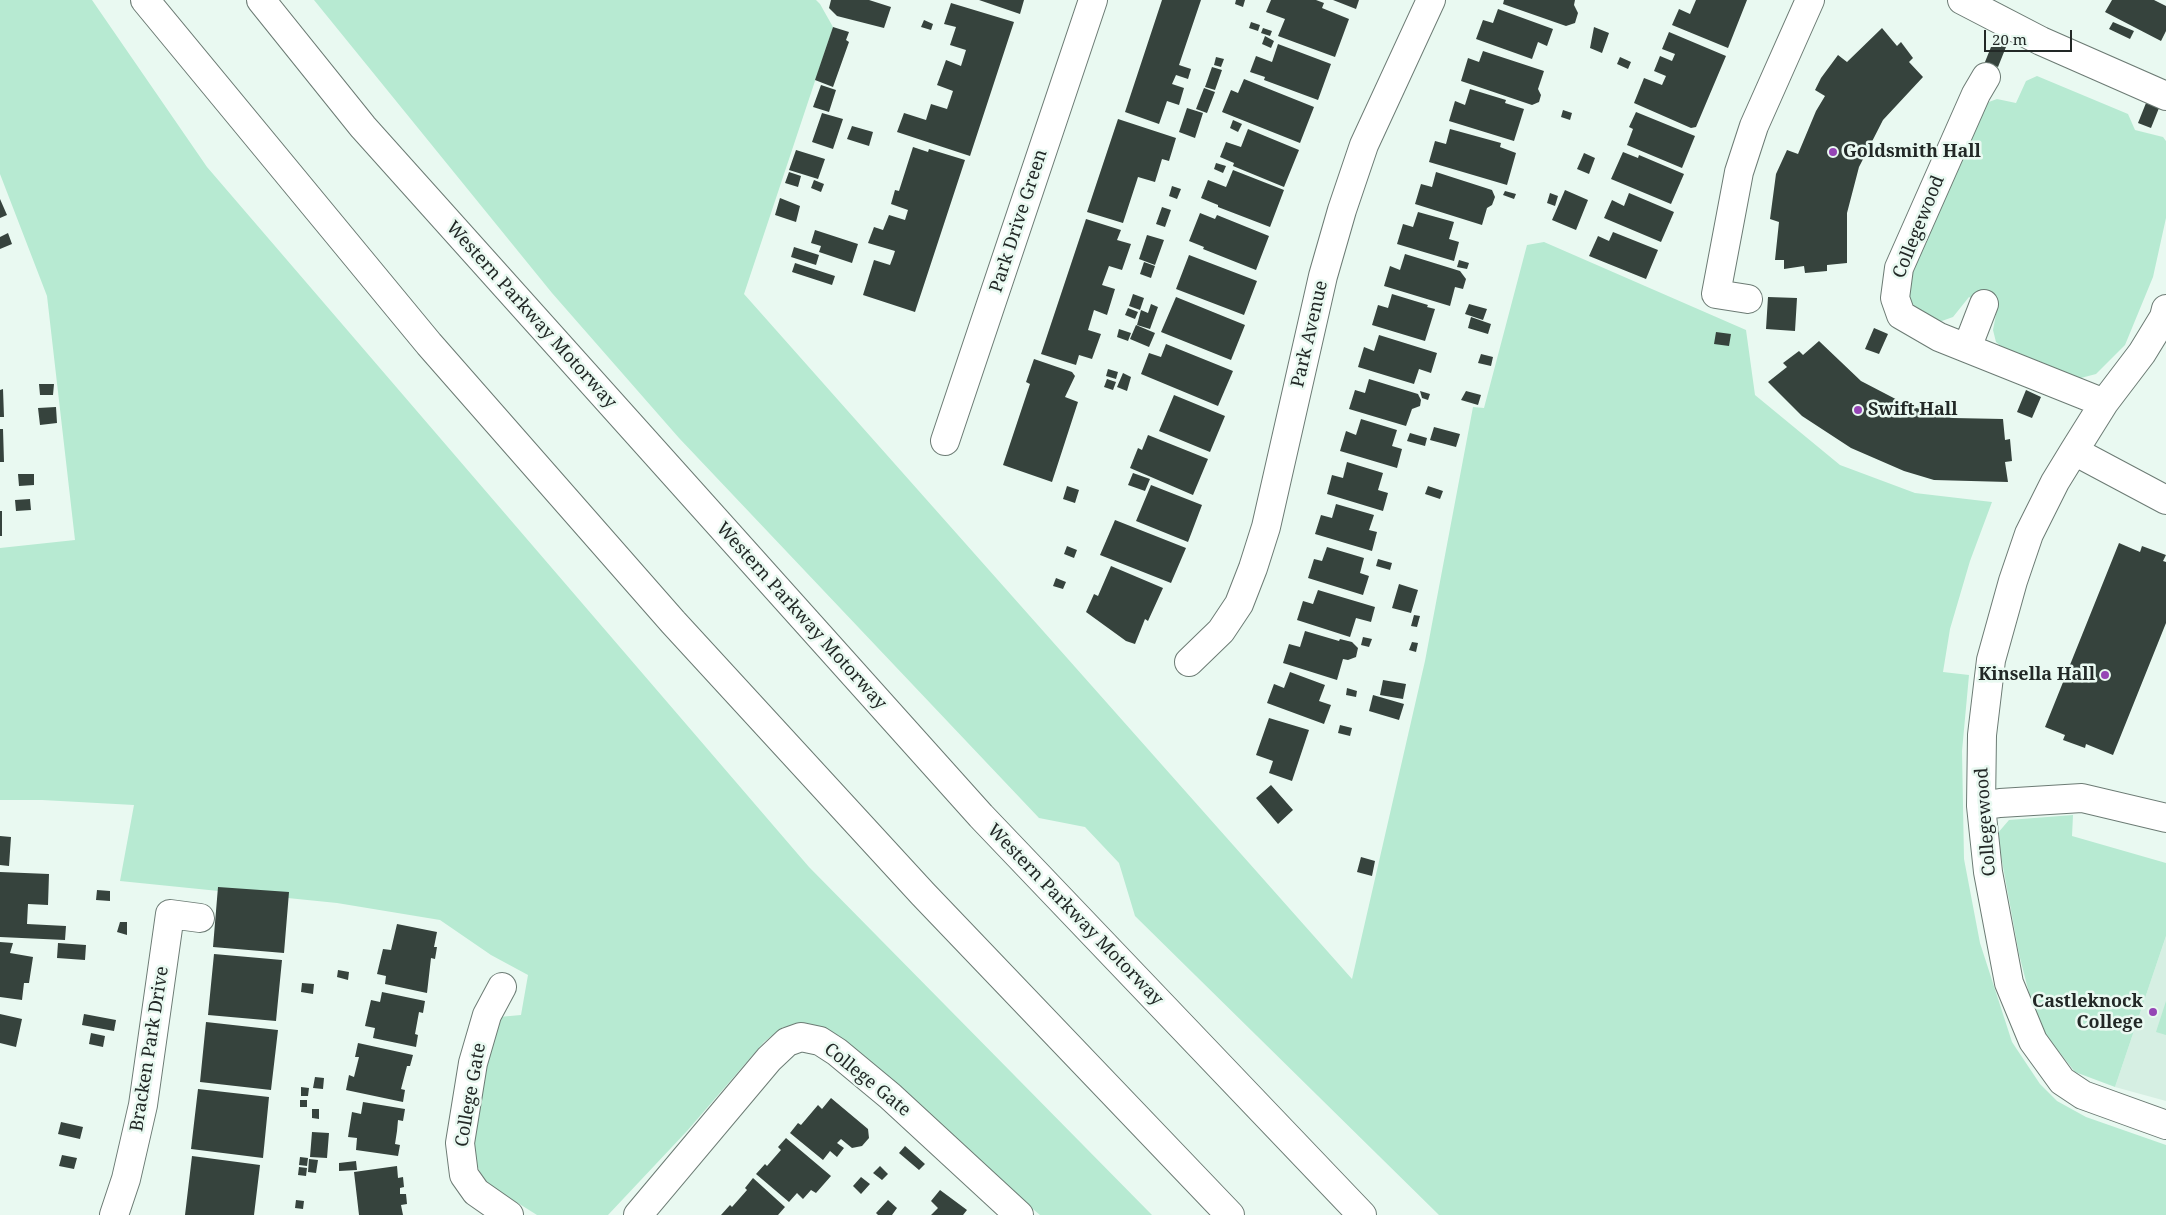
<!DOCTYPE html>
<html>
<head>
<meta charset="utf-8">
<style>
	body { margin:0 }
	#map { position:relative; width:2166px; height:1215px; overflow:hidden; background:#e9f9f1; font-family:"Noto Serif",serif }
	canvas { display:block }
	.scale { position:absolute; left:1984px; top:30px; width:88px; height:22px; box-sizing:border-box; border:2px solid #222826; border-top:0; padding-left:6px; font-size:15px; line-height:18px; white-space:nowrap; color:#222826; -webkit-text-stroke:4px #e9f9f1; paint-order:stroke }
</style>
</head>
<body>
<div id="map">
<canvas width="2166" height="1215"></canvas>
<div class="scale">20 m</div>
</div>
<script>
const context = document.querySelector('canvas').getContext('2d');
context.lineJoin = 'round';
function paint(path, color) { context.fillStyle = color; context.fill(path, 'evenodd'); }
const shape = rows => new Path2D(rows.map(r => 'M' + r).join(''));
function trace(path, color, width, dash) { context.strokeStyle = color; context.lineWidth = width; context.lineCap = dash ? 'butt' : 'round'; context.setLineDash(dash || []); context.stroke(path); }
function drawText(font, color, halo, rows, align = 'center') {
  context.font = font + ' "Noto Serif",serif'; context.lineWidth = 5; context.setLineDash([]); context.textBaseline = 'middle'; context.strokeStyle = halo; context.fillStyle = color; for (const [text, x, y, turn = 0] of rows) {
    context.save(); context.translate(x, y); context.rotate((+turn || 0) * Math.PI / 180); context.textAlign = isNaN(turn) ? turn : align; if (halo) context.strokeText(text, 0, 0); context.fillText(text, 0, 0); context.restore();
  }
}
paint(shape([
	[2166,936,2166,1101,2115,1087]
]), '#d6efe3');
paint(shape([
	[0,0,92,0,207,167,809,867,1152,1215,1040,1215,873,1075,815,1053,783,1027,764,1042,687,1131,608,1215,537,1215,486,1183,474,1160,472,1127,484,1060,499,1017,521,1015,528,975,491,955,440,920,337,903,120,881,134,805,42,800,0,800,0,548,75,540,47,296,0,174],
	[314,0,816,0,820,4,833,27,744,294,1352,979,1425,661,1473,407,1484,408,1527,245,1544,242,1746,330,1755,395,1840,465,1915,493,1992,502,1970,561,1950,629,1943,672,1969,675,1962,751,1964,859,1980,943,2012,1042,2040,1084,2057,1101,2086,1117,2166,1145,2166,1215,1439,1215,1135,916,1119,863,1085,827,1039,818,679,438,552,293],
	[2037,76,2128,114,2135,130,2163,137,2166,141,2166,218,2153,277,2125,345,2096,374,2077,379,2006,351,1996,342,1993,330,1997,309,1969,297,1953,317,1939,322,1912,306,1908,296,1907,285,1914,268,1986,103,1997,99,2016,103,2026,81],
	[2073,815,2072,836,2166,863,2166,936,2115,1087,2075,1072,2045,1034,2031,1001,2019,954,1997,834,2009,820],
	[2166,1001,2166,1035,2156,1032]
]), '#b7ead2');
paint(shape([
	[831,0,869,0,891,7,884,28,837,16,829,8],
	[979,0,1024,0,1020,14],
	[1162,0,1201,0,1179,65,1191,69,1188,79,1176,75,1172,84,1184,88,1179,105,1167,101,1159,124,1125,112],
	[1236,0,1245,0,1243,7,1235,4],
	[1271,0,1316,0,1324,3,1322,8,1349,19,1335,57,1278,36,1285,19,1266,12],
	[1333,0,1359,0,1356,9],
	[1504,0,1575,0,1574,5,1578,13,1575,23,1566,26,1503,4],
	[1696,0,1747,0,1728,48,1672,25,1679,9,1690,14],
	[2112,0,2154,0,2166,6,2166,31,2161,41,2105,12],
	[951,3,1014,22,970,156,897,132,904,113,926,120,931,104,947,109,953,91,937,85,941,74,946,60,961,66,966,50,950,45,956,27,944,24],
	[1498,9,1553,29,1547,46,1538,42,1532,59,1476,39,1483,20,1493,23],
	[924,20,933,24,931,30,921,27],
	[1251,22,1260,25,1258,31,1249,28],
	[2113,22,2134,31,2130,39,2109,29],
	[833,27,849,32,846,40,849,42,833,87,815,80],
	[1594,27,1609,33,1602,53,1590,48],
	[1263,28,1272,31,1270,36,1261,33],
	[1882,28,1897,46,1901,42,1913,58,1909,62,1923,77,1883,120,1859,167,1847,213,1847,263,1827,265,1827,271,1805,273,1804,266,1784,269,1784,260,1775,260,1779,222,1770,219,1776,174,1787,150,1798,154,1816,111,1825,96,1815,90,1821,78,1838,55,1847,62],
	[1669,32,1726,56,1696,127,1691,128,1634,103,1644,78,1662,85,1666,76,1654,71,1660,56,1672,61,1675,54,1662,49],
	[1265,36,1274,41,1271,48,1262,44],
	[1993,42,2006,47,1998,67,1985,62],
	[1278,44,1331,64,1318,100,1264,80,1265,77,1250,72,1256,56,1272,62],
	[1483,51,1544,71,1538,89,1541,95,1539,102,1532,105,1461,81,1468,58,1479,62],
	[1216,57,1224,59,1221,67,1214,65],
	[1620,57,1631,62,1628,69,1617,64],
	[1212,67,1222,70,1215,90,1205,87],
	[1244,79,1314,107,1300,143,1222,112,1231,90,1238,93],
	[821,85,836,90,829,112,813,107],
	[1204,88,1215,92,1207,113,1196,109],
	[1470,89,1506,100,1505,103,1524,109,1514,141,1449,121,1455,101,1465,105],
	[2146,103,2159,108,2151,128,2138,123],
	[1187,108,1203,113,1195,138,1179,132],
	[1563,110,1572,113,1570,120,1561,117],
	[1636,112,1695,136,1682,168,1627,145,1633,129,1629,127],
	[822,113,843,119,833,149,812,142],
	[1118,119,1176,138,1169,161,1162,159,1155,182,1138,177,1123,223,1087,212],
	[1233,120,1242,124,1238,132,1230,128],
	[852,126,873,132,869,146,847,139],
	[1248,129,1299,150,1284,187,1233,166,1234,163,1220,157,1226,142,1241,147],
	[1450,129,1501,143,1500,147,1516,153,1507,185,1429,162,1435,141,1446,144],
	[913,147,928,152,929,149,965,160,915,312,863,295,874,260,890,265,893,257,895,251,868,243,874,227,883,230,889,215,905,220,908,210,891,204,895,190,899,191],
	[796,150,825,159,818,179,789,170],
	[1623,152,1638,158,1639,155,1684,174,1671,204,1611,179],
	[1584,153,1595,158,1589,174,1577,169],
	[1216,163,1226,166,1223,173,1214,169],
	[1233,170,1284,190,1270,227,1218,207,1218,205,1201,198,1208,180,1226,187],
	[789,172,801,176,798,187,785,183],
	[1436,172,1492,190,1495,197,1492,205,1487,208,1482,225,1415,204,1421,184,1432,187],
	[814,180,824,184,821,192,811,188],
	[1172,186,1181,189,1177,199,1169,196],
	[1565,190,1588,200,1576,230,1552,220],
	[1505,191,1516,194,1514,199,1503,195],
	[1550,193,1558,196,1555,206,1547,203],
	[1629,193,1674,212,1661,242,1604,218,1612,200,1624,206],
	[780,198,800,206,796,222,775,215],
	[0,199,7,215,0,218],
	[1162,207,1171,210,1165,227,1156,224],
	[1418,212,1454,222,1449,239,1459,242,1454,261,1397,244,1403,224,1413,227],
	[1200,213,1215,219,1217,215,1269,236,1256,270,1203,249,1204,247,1189,241],
	[1086,219,1121,230,1117,240,1131,244,1122,270,1109,266,1102,285,1115,289,1107,315,1094,310,1088,330,1101,334,1092,359,1079,355,1076,365,1041,354],
	[815,230,858,244,852,263,819,252,821,246,811,243],
	[1613,232,1658,250,1646,279,1589,256,1598,236,1609,241],
	[8,233,12,244,0,249,0,237],
	[1147,235,1164,240,1155,265,1139,259],
	[794,247,819,255,816,265,791,257],
	[1405,254,1460,271,1466,279,1463,289,1455,287,1450,306,1384,286,1390,266,1400,270],
	[1189,255,1257,281,1244,315,1176,289],
	[1459,260,1469,263,1467,269,1457,267],
	[1144,262,1155,266,1151,278,1140,274],
	[795,263,835,276,832,285,792,272],
	[1133,294,1144,298,1140,310,1129,306],
	[1392,294,1428,305,1427,307,1435,309,1425,341,1372,325,1378,305,1388,308],
	[1176,297,1245,325,1231,360,1161,332],
	[1768,297,1797,298,1795,331,1766,329],
	[1151,304,1158,307,1150,329,1137,325,1141,310,1148,313],
	[1469,304,1487,309,1483,320,1465,314],
	[1128,308,1138,312,1135,319,1125,315],
	[1471,317,1491,324,1488,334,1468,328],
	[1136,325,1155,333,1149,347,1130,339],
	[1874,328,1888,334,1879,354,1865,349],
	[1119,329,1131,333,1128,341,1117,337],
	[1716,332,1731,334,1729,346,1714,344],
	[1379,335,1437,353,1431,373,1419,369,1414,384,1358,367,1364,347,1374,351],
	[1819,341,1861,381,1909,406,1953,418,2003,419,2005,440,2010,439,2012,461,2005,462,2008,482,1934,480,1904,471,1851,448,1802,416,1768,382,1787,367,1783,363,1799,351,1803,355],
	[1166,344,1233,371,1218,406,1141,374,1149,353,1161,357],
	[1481,354,1493,357,1491,366,1478,363],
	[1034,359,1072,372,1075,376,1065,397,1078,402,1052,482,1003,465,1030,384,1026,382],
	[1108,369,1118,372,1116,379,1106,376],
	[1123,373,1131,377,1127,391,1117,387],
	[1107,379,1116,382,1113,390,1104,387],
	[1369,379,1418,394,1421,400,1420,406,1412,409,1406,426,1349,409,1355,390,1365,393],
	[39,384,54,384,53,395,40,395],
	[3,389,4,417,0,417,0,390],
	[2026,390,2041,397,2032,418,2017,412],
	[1420,391,1430,394,1428,400,1422,398],
	[1466,391,1481,395,1478,405,1461,400],
	[1174,395,1225,416,1210,452,1159,431],
	[56,407,57,423,40,425,38,408],
	[1361,419,1397,430,1392,446,1402,449,1397,468,1340,451,1346,431,1356,435],
	[1434,427,1460,434,1456,447,1430,440],
	[0,429,3,429,4,462,0,462],
	[1410,433,1427,438,1425,446,1407,441],
	[1148,435,1208,459,1193,495,1130,468,1138,448,1142,450],
	[1347,462,1383,473,1378,490,1388,493,1383,511,1327,494,1332,475,1343,478],
	[1133,473,1150,479,1145,491,1128,485],
	[18,474,34,474,34,485,19,486],
	[1151,485,1202,505,1188,542,1136,521],
	[1067,486,1079,490,1075,503,1063,499],
	[1428,486,1443,491,1440,499,1425,494],
	[30,499,31,510,16,511,15,500],
	[1336,504,1374,515,1369,530,1377,532,1372,551,1315,534,1321,515,1332,518],
	[0,511,2,511,2,536,0,536],
	[1115,520,1186,548,1171,583,1100,555],
	[2119,543,2140,552,2142,546,2166,555,2163,561,2166,562,2166,623,2113,755,2086,744,2085,748,2063,740,2065,735,2045,727],
	[1067,546,1077,550,1074,558,1064,554],
	[1327,547,1364,558,1360,573,1369,576,1363,595,1308,578,1314,559,1322,561],
	[1378,559,1392,563,1390,570,1376,566],
	[1111,566,1163,588,1148,621,1145,619,1135,644,1126,641,1086,612,1094,594,1098,596],
	[1056,578,1066,582,1063,589,1053,586],
	[1399,584,1418,590,1411,613,1392,608],
	[1318,590,1375,607,1371,622,1356,618,1350,637,1297,620,1303,601,1313,604],
	[1414,615,1420,616,1417,627,1411,626],
	[1305,631,1339,641,1340,639,1352,642,1358,648,1356,657,1348,660,1343,659,1337,680,1283,663,1289,644,1300,647],
	[1363,637,1372,639,1369,647,1361,645],
	[1412,642,1418,643,1416,652,1409,650],
	[1290,672,1325,685,1319,701,1331,705,1324,724,1267,703,1274,684,1284,688],
	[1383,680,1406,684,1403,699,1380,695],
	[1347,688,1357,691,1356,697,1346,695],
	[1373,695,1404,704,1399,720,1369,711],
	[1269,718,1309,730,1292,781,1269,773,1273,761,1256,755],
	[1340,725,1352,728,1350,736,1338,733],
	[1271,785,1293,810,1278,824,1256,798],
	[0,836,11,837,9,866,0,865],
	[1361,857,1375,861,1372,876,1357,872],
	[0,872,49,874,48,905,28,904,27,924,66,926,65,940,0,937],
	[218,887,289,892,284,953,213,947],
	[97,890,110,891,110,901,96,900],
	[120,922,127,922,127,935,117,932],
	[397,924,437,932,434,947,437,947,435,959,431,958,427,993,385,984,386,976,377,974,383,949,391,950],
	[0,942,13,943,10,953,33,957,29,983,24,983,22,1000,0,997],
	[58,943,86,945,85,960,57,958],
	[214,954,282,960,276,1021,208,1015],
	[338,970,349,972,348,980,337,977],
	[302,983,314,984,313,994,301,992],
	[382,992,425,1001,423,1013,419,1012,415,1034,418,1035,416,1047,373,1038,375,1028,365,1026,371,1000,380,1002],
	[0,1014,22,1019,16,1047,0,1043],
	[84,1014,116,1020,114,1031,82,1025],
	[206,1022,278,1030,271,1090,200,1082],
	[91,1033,105,1036,103,1047,89,1044],
	[358,1043,413,1055,410,1066,407,1066,401,1089,405,1090,403,1102,346,1090,349,1075,354,1077,359,1057,355,1057],
	[315,1077,324,1078,323,1089,313,1088],
	[301,1087,309,1088,308,1096,301,1096],
	[198,1089,269,1097,263,1158,191,1149],
	[831,1098,868,1129,869,1138,862,1146,852,1148,841,1139,837,1143,844,1148,837,1157,830,1151,823,1160,790,1133,798,1123,801,1125,818,1105,822,1109],
	[300,1100,307,1100,307,1107,300,1107],
	[363,1102,405,1109,403,1121,398,1120,397,1131,395,1144,400,1145,398,1156,356,1150,357,1138,348,1137,352,1112,361,1114],
	[312,1109,319,1109,319,1119,312,1118],
	[61,1122,83,1127,80,1139,58,1134],
	[312,1132,329,1133,327,1158,310,1157],
	[786,1138,831,1176,816,1193,811,1190,803,1199,797,1193,789,1202,756,1174,765,1164,767,1166,781,1150,778,1147],
	[905,1146,925,1164,919,1170,899,1153],
	[62,1155,77,1158,74,1169,59,1166],
	[192,1156,260,1165,254,1215,185,1215],
	[300,1157,308,1158,307,1166,299,1165],
	[309,1159,318,1160,316,1173,308,1172],
	[356,1161,357,1170,339,1171,339,1163],
	[397,1166,398,1178,403,1177,404,1187,400,1188,400,1194,406,1194,407,1204,401,1205,403,1215,359,1215,354,1172],
	[880,1166,888,1174,882,1180,873,1173],
	[299,1167,307,1168,306,1176,298,1175],
	[861,1177,870,1184,861,1194,853,1186],
	[753,1178,785,1207,778,1215,721,1215,730,1205,732,1207,747,1190,745,1188],
	[940,1190,967,1210,963,1215,931,1215,938,1208,931,1201],
	[296,1200,304,1201,303,1209,295,1208],
	[888,1200,897,1208,892,1215,878,1215,876,1213]
]), '#36433d');
const minor = shape([
	[1962,0,2041,41,2166,96],
	[1986,77,1976,94,1899,268,1895,298,1901,315,1939,337,2104,403],
	[1748,299,1716,294,1739,172,1754,126,1810,0],
	[2166,309,2164,317,2142,353,2104,403,2074,451,2055,482,2029,534,2013,581,1991,660,1982,735,1981,806,1988,872,2009,983,2033,1041,2062,1081,2083,1095,2166,1125],
	[1967,348,1984,304],
	[945,441,1093,0],
	[2074,451,2166,500],
	[1189,662,1221,631,1239,604,1253,568,1266,527,1323,276,1342,210,1364,145,1431,0],
	[1981,806,2000,803,2082,798,2166,818],
	[502,987,487,1015,473,1063,460,1143,464,1175,476,1192,509,1215],
	[114,1215,126,1179,143,1105,170,914,200,918],
	[638,1215,769,1059,787,1042,801,1037,820,1041,837,1052,890,1096,1019,1215]
]);
const highway = shape([
	[145,0,429,344,673,622,923,894,1230,1215],
	[261,0,363,127,981,816,1362,1215]
]);
trace(minor, '#6c7b74', 30);
trace(highway, '#6c7b74', 30);
trace(minor, '#fff', 28);
trace(highway, '#fff', 28);
for (const [x, y, r, color] of [
	[1833,152,5,"#9545b5"],
	[1858,410,5,"#9545b5"],
	[2105,675,5,"#9545b5"],
	[2153,1012,5,"#9545b5"]
]) { const dot = new Path2D(); dot.arc(x, y, r, 0, 2 * Math.PI); context.fillStyle = color; context.fill(dot); trace(dot, '#e9f9f1', 2); }
drawText('bold 18px', '#222826', '#e9f9f1', [
	["Goldsmith Hall",1843,152],
	["Swift Hall",1868,410],
	["Kinsella Hall",2095,675,"right"],
	["Castleknock",2143,1002,"right"],
	["College",2143,1023,"right"]
], 'left');
drawText('18px', '#222826', '#e9f9f1', [
	["Park Drive Green",1019,221,-72],
	["Collegewood",1919,227,-68],
	["Western Parkway Motorway",531,315,48],
	["Park Avenue",1310,334,-77],
	["Western Parkway Motorway",801,616,48],
	["Collegewood",1986,822,-94],
	["Western Parkway Motorway",1075,915,46],
	["Bracken Park Drive",150,1049,-81],
	["College Gate",867,1080,39],
	["College Gate",471,1095,-80]
]);
</script>
</body>
</html>
